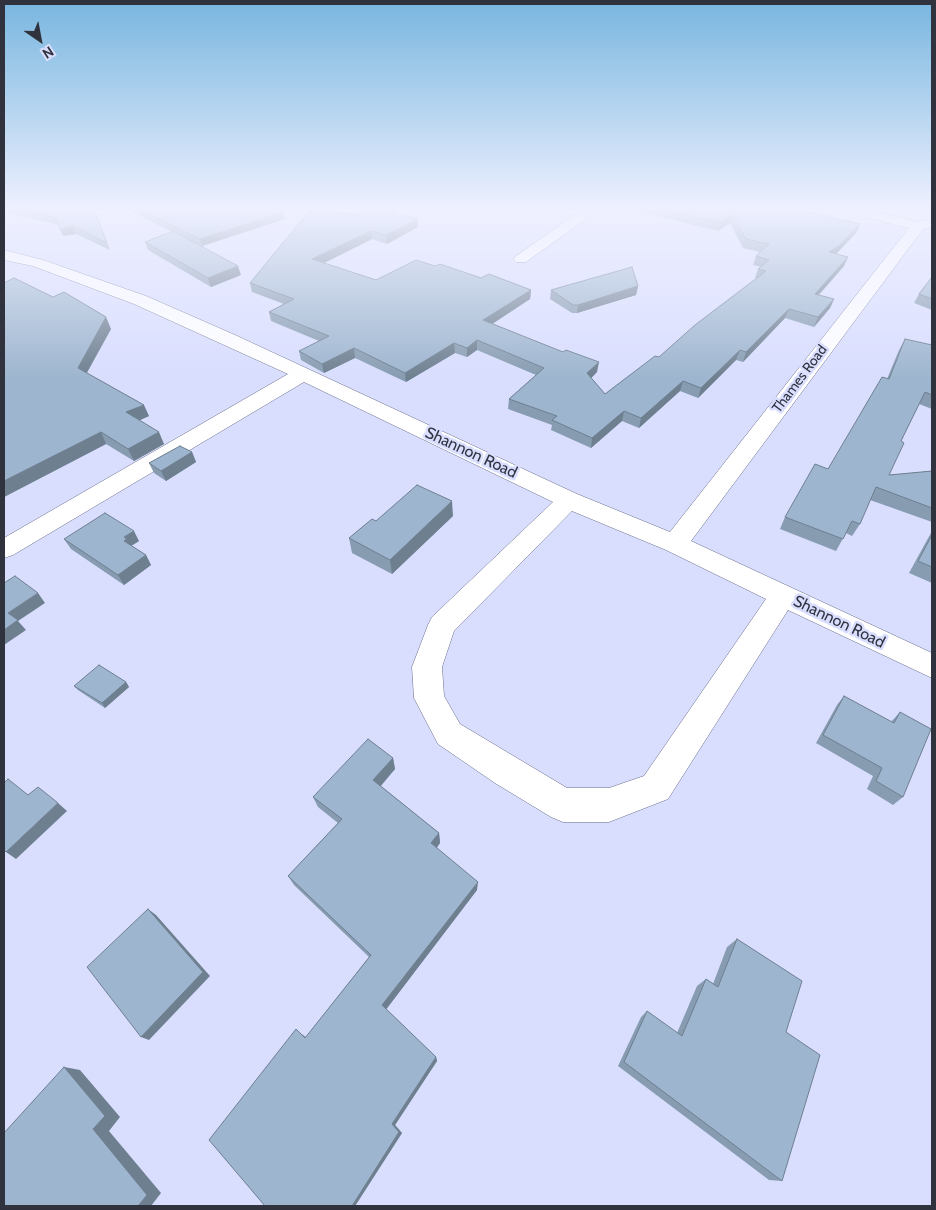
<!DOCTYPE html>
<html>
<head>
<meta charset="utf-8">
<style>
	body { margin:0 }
	#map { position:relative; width:936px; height:1210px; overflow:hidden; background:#d9deff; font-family:Cabin,sans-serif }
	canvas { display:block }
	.frame { position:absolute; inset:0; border:5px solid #30323e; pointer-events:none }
	.north { position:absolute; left:15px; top:15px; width:50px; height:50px; -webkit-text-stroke:4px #d9deff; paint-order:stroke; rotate:147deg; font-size:14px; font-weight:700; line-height:20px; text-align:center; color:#30323e }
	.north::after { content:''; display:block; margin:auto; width:18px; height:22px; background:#30323e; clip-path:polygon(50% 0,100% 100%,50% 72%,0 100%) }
</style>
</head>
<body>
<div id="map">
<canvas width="936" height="1210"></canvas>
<div class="frame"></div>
<div class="north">N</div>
</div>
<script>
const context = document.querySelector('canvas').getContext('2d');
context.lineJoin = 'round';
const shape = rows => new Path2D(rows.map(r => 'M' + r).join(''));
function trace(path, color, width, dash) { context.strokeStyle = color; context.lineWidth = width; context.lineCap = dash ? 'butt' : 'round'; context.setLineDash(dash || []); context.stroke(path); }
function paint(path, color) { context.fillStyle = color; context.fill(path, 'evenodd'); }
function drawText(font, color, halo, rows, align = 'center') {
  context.font = font + ' Cabin,sans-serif'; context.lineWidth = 5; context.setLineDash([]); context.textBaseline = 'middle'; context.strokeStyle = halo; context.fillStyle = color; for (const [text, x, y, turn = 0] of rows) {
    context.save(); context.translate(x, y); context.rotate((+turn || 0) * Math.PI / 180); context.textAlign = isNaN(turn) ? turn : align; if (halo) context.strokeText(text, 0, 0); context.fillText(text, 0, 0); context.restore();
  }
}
const street = shape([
	[583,209,600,209,526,262,516,262,513,259,516,256,583,209],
	[841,209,866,209,918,222,932,219,932,227,923,229,691,541,932,653,932,678,788,610,668,799,609,822,563,822,551,817,495,783,438,744,414,698,412,667,428,625,432,617,553,502,304,382,13,555,4,558,4,538,288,374,134,304,33,266,4,260,4,250,43,260,146,296,235,335,577,494,670,532,909,228,843,212,841,209],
	[572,511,666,550,766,599,644,776,609,788,567,788,460,724,444,696,442,667,454,631,572,511]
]);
trace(street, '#6a6e8a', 1);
paint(street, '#fff');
paint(shape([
	[8,209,94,209,110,250,76,234,63,236,59,225,10,213],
	[127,209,277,209,283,212,285,219,202,246,191,241,241,275,211,287,148,250,145,242,172,232],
	[642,209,796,209,860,224,856,233,836,254,848,257,844,266,819,295,834,299,830,308,814,327,785,318,743,362,736,360,698,398,680,391,639,428,622,421,591,448,551,430,552,425,508,409,509,399,536,375,477,350,467,357,455,353,406,382,355,358,324,373,301,360,299,351,319,341,271,321,269,312,284,304,252,292,250,283,361,214,395,213,418,219,418,227,387,244,372,239,324,263,376,280,435,266,531,290,530,299,492,324,597,372,591,378,605,394,659,357,757,278,755,278,758,269,761,267,753,265,756,256,760,252,743,248,730,223,718,231,641,212],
	[932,277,932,310,914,303,919,294],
	[4,283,111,329,87,373,149,416,140,420,164,444,134,461,106,444,4,497],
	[638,286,636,295,577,313,572,313,550,299,551,290],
	[905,339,932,345,932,409,919,404,901,441,889,475,932,471,932,522,870,500,860,524,852,536,846,533,836,551,780,529,785,517,828,469,887,379,899,350],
	[192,452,196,462,166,481,154,473,149,463],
	[453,516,392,574,352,553,349,538,376,521],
	[932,531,932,583,909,573],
	[64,539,139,541,131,546,146,555,151,565,124,585,71,549],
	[126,682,129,687,105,708,78,690,74,686],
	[844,696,891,722,900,712,903,797,893,805,867,789,873,776,816,743,837,705],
	[393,758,395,769,381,786,439,833,440,843,437,848,477,890,386,1009,436,1057,437,1061,395,1125,402,1133,355,1206,302,1034,306,1037,369,957,294,885,288,876,338,823,318,807,313,797],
	[737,939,786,1032,782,1181,769,1180,618,1066,641,1017,647,1011,677,1033,697,986,706,979,713,984,727,947]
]), '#879cb1');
paint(shape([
	[392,209,397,209,392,220,391,211],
	[283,212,285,219,202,246,200,239],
	[732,214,730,223,718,231,720,223],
	[418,219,418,227,387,244,386,235],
	[860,224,856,233,835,255,829,252],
	[73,226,76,234,63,236,60,229],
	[371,231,372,239,314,268,312,259],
	[848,257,844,266,811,303,815,294],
	[238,266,241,275,211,287,208,278],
	[638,286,636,295,577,313,578,305],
	[531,290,530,299,483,330,483,320],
	[834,299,830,308,814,327,818,317],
	[789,309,785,318,743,362,746,352],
	[106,317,111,329,83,379,78,368],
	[477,340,477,350,467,357,467,348],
	[454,343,455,353,406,382,405,373],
	[354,348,355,358,324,373,322,364],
	[740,350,736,360,698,398,701,388],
	[599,362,597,372,586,383,587,373],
	[683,381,680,391,639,428,641,418],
	[144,405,149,416,131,424,126,412],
	[624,411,622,421,591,448,592,438],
	[101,432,106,444,4,497,4,481],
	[159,432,164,444,134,461,128,449],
	[192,452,196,462,166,481,161,471],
	[452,501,453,516,392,574,390,560],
	[134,531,139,541,131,546,124,541,124,537],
	[146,555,151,565,124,585,118,575],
	[38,593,45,603,18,621,26,630,4,645,4,630,8,613],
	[126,682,129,687,105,708,102,703],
	[393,758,395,769,376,791,373,780],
	[58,803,67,811,16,859,6,852],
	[439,833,440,843,432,853,431,843],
	[478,882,477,890,385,1011,382,1005],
	[148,909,156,915,210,976,149,1040,141,1037],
	[436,1057,437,1061,395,1125,402,1133,355,1206,352,1206,392,1124],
	[64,1067,80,1070,120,1117,109,1131,161,1193,151,1206,138,1206,93,1129]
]), '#6e7f90');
const building = shape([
	[21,209,94,209,107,243,73,226,60,229,57,218,21,209],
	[139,209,277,209,283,212,200,239,139,209],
	[364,209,392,209,391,211,418,219,386,235,371,231,312,259,376,280,416,260,435,266,440,264,481,278,489,274,531,290,483,320,563,352,566,350,599,362,587,373,605,394,655,356,659,357,695,325,766,271,758,269,769,260,756,256,769,244,746,239,732,214,720,223,665,209,796,209,860,224,839,246,829,252,848,257,815,294,834,299,818,317,789,309,746,352,740,350,701,388,683,381,641,418,624,411,592,438,552,420,557,416,509,399,544,368,477,340,467,348,454,343,405,373,354,348,322,364,299,351,329,336,269,312,294,299,250,283,309,211,361,214,364,209],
	[173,231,238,266,208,278,145,242,173,231],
	[632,267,638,286,578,305,573,305,551,290,632,267],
	[932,277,932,299,919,294,932,277],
	[14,278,53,297,64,292,106,317,78,368,144,405,126,412,159,432,128,449,101,432,4,481,4,283,14,278],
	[905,339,932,345,932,395,925,392,901,441,904,443,889,475,932,471,932,508,876,487,860,524,852,521,843,539,785,517,815,464,828,469,882,377,889,379,905,339],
	[180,446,192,452,161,471,149,463,180,446],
	[417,485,452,501,390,560,349,538,372,519,376,521,417,485],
	[105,513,134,531,124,537,127,539,124,541,146,555,118,575,64,539,105,513],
	[932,535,932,567,918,561,932,535],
	[15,576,38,593,8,613,18,620,4,630,4,583,15,576],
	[99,665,126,682,102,703,74,686,99,665],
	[844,696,894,723,900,712,931,729,903,797,876,781,882,768,823,735,844,696],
	[368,739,393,758,373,780,439,833,431,843,478,882,382,1005,436,1057,392,1124,399,1132,352,1206,265,1206,209,1140,296,1029,305,1038,371,955,288,876,342,819,313,797,368,739],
	[8,779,28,795,38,787,58,803,6,852,4,850,4,783,8,779],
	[148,909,203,972,141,1037,87,967,148,909],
	[737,939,802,981,786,1032,820,1055,782,1181,624,1062,647,1011,682,1036,706,979,718,987,737,939],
	[64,1067,105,1116,93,1129,147,1195,138,1206,4,1206,4,1133,64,1067]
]);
paint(building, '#9db5ce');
trace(building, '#6e7f90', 1);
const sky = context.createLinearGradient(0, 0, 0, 379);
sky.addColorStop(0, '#78b6df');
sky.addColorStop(0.55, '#eef0ff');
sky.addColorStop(1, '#eef0ff00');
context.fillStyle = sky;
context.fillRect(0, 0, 936, 379);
drawText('14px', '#30323e', '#d9deff', [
	["Thames Road",800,379,-53]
]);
drawText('16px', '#30323e', '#d9deff', [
	["Shannon Road",471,453,25],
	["Shannon Road",839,622,26]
]);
</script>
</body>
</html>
